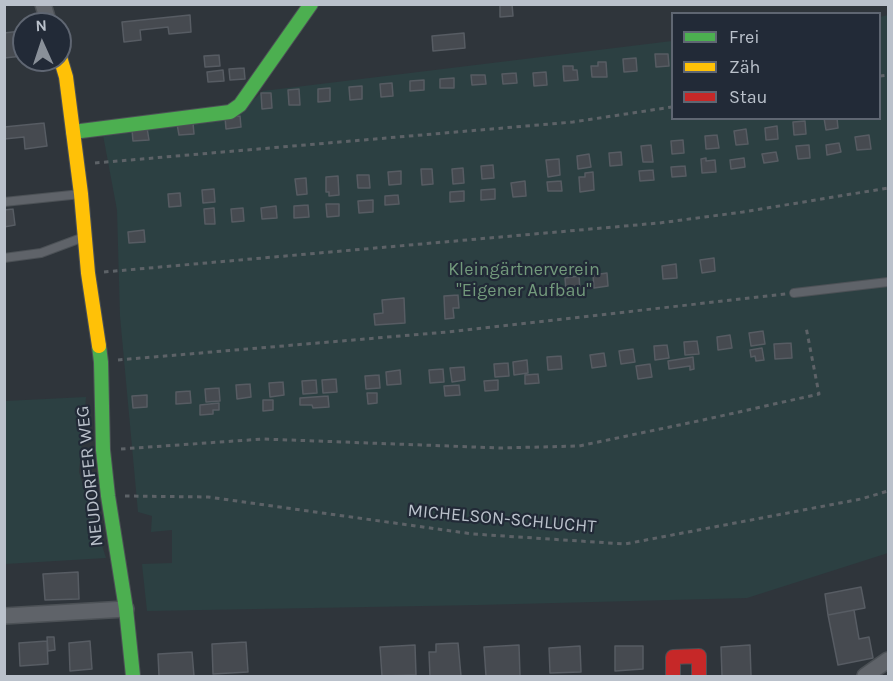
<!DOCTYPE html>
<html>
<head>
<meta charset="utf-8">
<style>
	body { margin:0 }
	#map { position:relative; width:893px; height:681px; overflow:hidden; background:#2f353b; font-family:Karla,sans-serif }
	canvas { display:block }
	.frame { position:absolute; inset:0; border:6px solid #bac1cb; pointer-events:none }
	.legend { position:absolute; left:671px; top:12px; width:210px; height:108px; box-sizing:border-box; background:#222a37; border:2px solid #5f6672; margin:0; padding:8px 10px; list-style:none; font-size:18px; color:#bac1cb }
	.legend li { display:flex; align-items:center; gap:12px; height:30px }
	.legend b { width:30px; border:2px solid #5f6672 }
	.north { position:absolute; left:12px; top:12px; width:60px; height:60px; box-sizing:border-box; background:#222a37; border:2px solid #5f6672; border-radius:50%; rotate:357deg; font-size:16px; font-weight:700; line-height:24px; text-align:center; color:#bac1cb }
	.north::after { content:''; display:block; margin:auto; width:21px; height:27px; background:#899099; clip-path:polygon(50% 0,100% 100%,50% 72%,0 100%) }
</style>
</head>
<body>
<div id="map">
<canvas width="893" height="681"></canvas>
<div class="frame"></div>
<ul class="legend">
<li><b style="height:8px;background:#4caf50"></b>Frei</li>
<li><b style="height:8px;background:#ffc107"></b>Zäh</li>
<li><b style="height:8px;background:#c62828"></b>Stau</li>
</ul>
<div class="north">N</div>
</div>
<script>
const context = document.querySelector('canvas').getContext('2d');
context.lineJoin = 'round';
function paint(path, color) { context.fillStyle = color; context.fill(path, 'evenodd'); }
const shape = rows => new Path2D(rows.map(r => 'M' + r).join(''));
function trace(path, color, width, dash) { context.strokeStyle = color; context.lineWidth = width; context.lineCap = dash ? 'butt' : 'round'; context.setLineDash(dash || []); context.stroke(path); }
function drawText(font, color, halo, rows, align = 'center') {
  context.font = font + ' Karla,sans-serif'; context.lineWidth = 4.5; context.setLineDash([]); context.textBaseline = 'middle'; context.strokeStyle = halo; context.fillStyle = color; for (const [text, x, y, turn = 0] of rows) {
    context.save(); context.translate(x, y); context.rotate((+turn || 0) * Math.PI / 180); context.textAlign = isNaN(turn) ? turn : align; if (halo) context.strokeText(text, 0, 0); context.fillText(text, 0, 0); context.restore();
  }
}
paint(shape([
	[888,15,888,553,747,598,478,605,147,611,142,564,172,563,172,530,151,532,152,516,138,512,120,316,117,210,103,135,238,114,263,91,672,41,672,118,880,118,880,17],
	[86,397,79,472,106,558,5,564,5,401]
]), '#2c4042');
const building = shape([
	[500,4,512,4,513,16,500,17,500,4],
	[190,15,191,32,169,34,168,27,140,30,141,40,124,42,122,22,190,15],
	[21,31,23,56,4,58,4,33,21,31],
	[464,33,465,48,433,51,432,36,464,33],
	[655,54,668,54,669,66,656,67,655,54],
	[219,55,220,66,205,67,204,56,219,55],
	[636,58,637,71,624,72,623,59,636,58],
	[598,62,606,62,607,77,592,77,591,66,598,66,598,62],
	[563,66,573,66,573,70,577,70,578,80,564,81,563,66],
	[244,68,245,79,230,80,229,69,244,68],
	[223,70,224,81,208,82,207,72,223,70],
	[546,72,547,85,534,86,533,73,546,72],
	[516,73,517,83,503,84,502,74,516,73],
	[471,75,485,75,486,84,472,85,471,75],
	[454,78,454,88,440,88,440,79,454,78],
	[424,80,424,90,410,91,410,81,424,80],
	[392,83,393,96,381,97,380,84,392,83],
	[362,86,362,99,350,100,349,87,362,86],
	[330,88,330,101,318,102,318,89,330,88],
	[299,89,300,105,289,105,288,90,299,89],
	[261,93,271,93,272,108,262,109,261,93],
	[240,116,241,127,226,129,225,117,240,116],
	[824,118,837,118,838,128,826,130,824,118],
	[805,121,806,134,794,135,793,122,805,121],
	[44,123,47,146,25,149,24,137,4,139,4,127,44,123],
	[193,123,194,134,179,135,177,124,193,123],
	[777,126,778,139,766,140,765,128,777,126],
	[147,128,149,140,133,141,132,130,147,128],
	[746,129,748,144,736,145,734,131,746,129],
	[717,135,719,148,706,149,705,136,717,135],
	[869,135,871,149,857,150,855,137,869,135],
	[683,140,684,153,672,154,671,141,683,140],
	[839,143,841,152,827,155,826,145,839,143],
	[651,145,653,162,643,162,641,146,651,145],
	[809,145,810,158,798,159,796,146,809,145],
	[621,152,622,165,610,166,609,153,621,152],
	[776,152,778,161,764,163,762,154,776,152],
	[589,154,591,167,578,169,577,156,589,154],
	[706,158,706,161,715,160,716,172,702,173,701,159,706,158],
	[744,158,745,167,731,169,730,160,744,158],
	[559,159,560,175,548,177,546,160,559,159],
	[493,165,494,178,482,179,481,166,493,165],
	[685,166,686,176,672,177,671,167,685,166],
	[463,168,464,183,453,184,452,169,463,168],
	[421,169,432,169,433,184,422,185,421,169],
	[653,170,654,180,640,181,639,171,653,170],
	[401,171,401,184,389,185,388,172,401,171],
	[593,172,594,190,580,192,579,177,585,177,585,173,593,172],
	[357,175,369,175,370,188,358,188,357,175],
	[338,176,339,195,329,196,329,192,326,192,326,177,338,176],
	[306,178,307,194,297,195,295,179,306,178],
	[525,181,526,196,513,197,511,183,525,181],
	[561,181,562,191,548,191,547,182,561,181],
	[214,189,215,202,203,203,202,190,214,189],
	[495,189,495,199,481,200,481,190,495,189],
	[464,191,464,201,450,202,450,192,464,191],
	[180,193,181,206,169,207,168,194,180,193],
	[398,195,399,204,385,205,385,196,398,195],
	[373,200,373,212,359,213,358,201,373,200],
	[326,204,339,204,339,216,327,217,326,204],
	[308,205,309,217,294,218,294,206,308,205],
	[276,206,277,218,262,219,261,208,276,206],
	[214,208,215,224,205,224,204,209,214,208],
	[243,208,244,221,232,222,231,209,243,208],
	[13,209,15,225,4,227,4,210,13,209],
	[144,230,145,242,129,243,128,232,144,230],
	[714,258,715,271,702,273,700,260,714,258],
	[676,264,677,278,663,279,662,266,676,264],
	[607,273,608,286,594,288,593,275,607,273],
	[579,276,580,289,566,290,565,278,579,276],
	[458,295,459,308,453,308,454,318,445,319,444,296,458,295],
	[404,298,405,323,375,325,374,314,383,313,382,300,404,298],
	[763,331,765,344,751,346,749,333,763,331],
	[730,335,732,348,718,350,717,337,730,335],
	[697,341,699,354,685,355,684,342,697,341],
	[791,343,792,358,775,359,774,344,791,343],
	[667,345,669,358,655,360,654,346,667,345],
	[762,348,764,360,756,361,755,356,751,357,750,350,762,348],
	[633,349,635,362,621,364,619,351,633,349],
	[604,353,606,366,592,368,590,355,604,353],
	[561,356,562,369,548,370,547,357,561,356],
	[693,357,694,369,690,370,690,366,669,369,668,361,693,357],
	[527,360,528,373,514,375,513,362,527,360],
	[508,363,509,376,495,377,494,364,508,363],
	[650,364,652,377,638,379,636,366,650,364],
	[464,367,465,380,452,382,450,368,464,367],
	[443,369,444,382,430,383,429,370,443,369],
	[400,370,401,384,387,385,386,372,400,370],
	[538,374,539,383,525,384,525,375,538,374],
	[379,375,380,388,366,389,365,376,379,375],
	[336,379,337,392,323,393,322,380,336,379],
	[316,380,317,393,303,394,302,381,316,380],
	[498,380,498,390,485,391,484,381,498,380],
	[283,382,284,395,270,397,269,383,283,382],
	[250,384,251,397,237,399,236,385,250,384],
	[459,385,460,395,445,396,444,386,459,385],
	[219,388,220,401,206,402,205,389,219,388],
	[190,391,191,403,176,404,176,392,190,391],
	[367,393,377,393,377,403,368,404,367,393],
	[147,395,147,407,133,408,132,396,147,395],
	[328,396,329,407,313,408,312,405,300,405,300,398,328,396],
	[263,400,273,400,273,410,263,411,263,400],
	[219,403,219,410,213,410,213,414,200,415,200,405,219,403],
	[78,572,79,599,45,600,43,574,78,572],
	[861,587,865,608,828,615,825,594,861,587],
	[854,610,859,639,869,637,873,658,838,665,828,615,854,610],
	[47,637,54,637,55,650,48,651,47,637],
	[47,641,48,664,20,666,19,643,47,641],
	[90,641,92,669,70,671,69,643,90,641],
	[246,642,248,672,213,674,212,644,246,642],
	[458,643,461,676,430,676,429,652,436,652,436,644,458,643],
	[415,645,416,675,382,676,380,647,415,645],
	[519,645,520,676,486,676,484,647,519,645],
	[750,645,751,676,722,676,721,647,750,645],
	[580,646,581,672,550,673,549,648,580,646],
	[615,646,643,646,643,669,615,671,615,646],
	[192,652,194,676,159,676,158,654,192,652]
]);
paint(building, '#464a50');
trace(building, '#575c63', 1.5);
const lane = shape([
	[4,202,81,194],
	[4,258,41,253,84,237],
	[794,293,888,282]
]);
const street = shape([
	[43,4,49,24],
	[4,616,126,609],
	[865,676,888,660]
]);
const fast = shape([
	[73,132,230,112,240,105,311,4],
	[99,346,101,362,103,450,108,496,126,609,133,676]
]);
const slow = shape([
	[60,57,66,77,81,194,88,273,99,346]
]);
const jam = shape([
	[673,676,673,657,699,656,699,676]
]);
trace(lane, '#4c5156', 10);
trace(street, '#4c5156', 18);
trace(fast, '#4c5156', 16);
trace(slow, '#4c5156', 16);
trace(jam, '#4c5156', 16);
trace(shape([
	[880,76,888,75],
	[95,163,573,122,672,107],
	[104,272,659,223,743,212,888,188],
	[118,360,447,332,786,294],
	[121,449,263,439,501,448,579,446,703,420,819,394,806,327],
	[125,496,208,497,473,534,625,544,861,499,888,491]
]), '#5d6267', 3, [4.5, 4.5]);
trace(lane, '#5f6369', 8);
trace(street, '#5f6369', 15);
trace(fast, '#4caf50', 14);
trace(slow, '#ffc107', 14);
trace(jam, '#c62828', 14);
drawText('18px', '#739a7c', '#222a37', [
	["Kleingärtnerverein",524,270],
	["\"Eigener Aufbau\"",524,291]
]);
drawText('18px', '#bac1cb', '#222a37', [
	["NEUDORFER WEG",90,476,-96],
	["MICHELSON-SCHLUCHT",502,519,5]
]);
</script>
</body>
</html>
